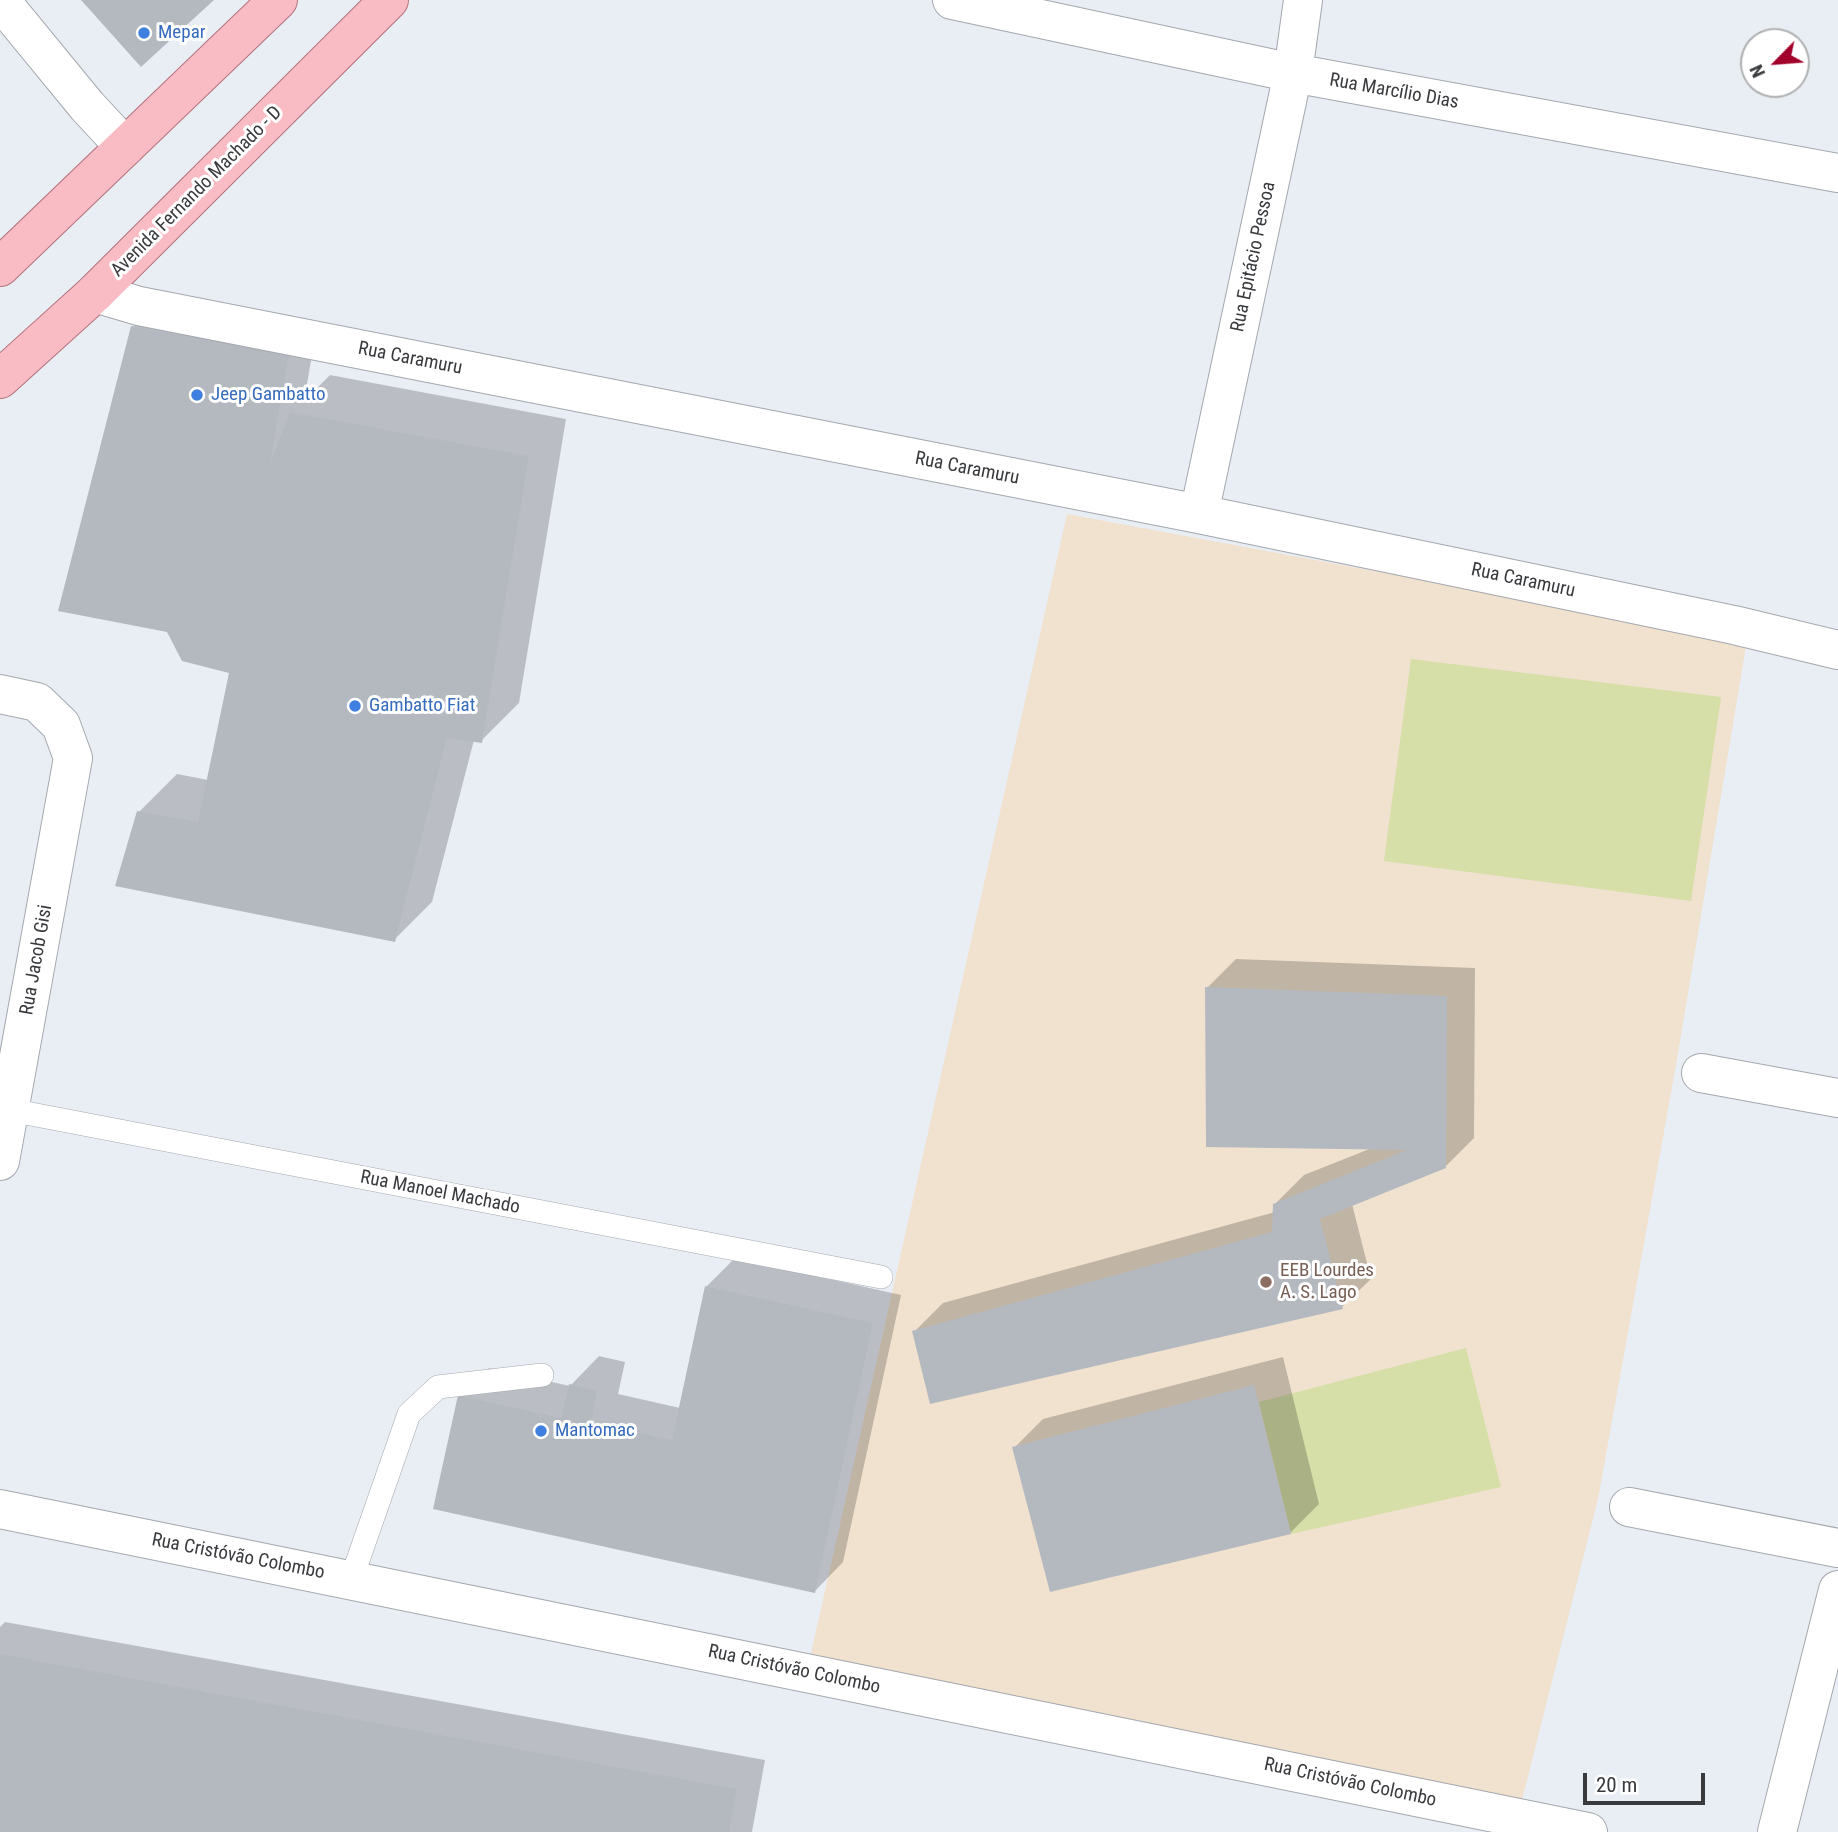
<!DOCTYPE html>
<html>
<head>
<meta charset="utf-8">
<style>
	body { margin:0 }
	#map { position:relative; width:1838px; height:1832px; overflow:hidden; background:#e9eef5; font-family:"Roboto Condensed",sans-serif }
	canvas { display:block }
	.north { position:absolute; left:1740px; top:28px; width:70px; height:70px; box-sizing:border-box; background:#fff; border:2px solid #afb0b1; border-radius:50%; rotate:245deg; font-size:19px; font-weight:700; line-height:28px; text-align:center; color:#383a3d }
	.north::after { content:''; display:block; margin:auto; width:24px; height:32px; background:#a1012b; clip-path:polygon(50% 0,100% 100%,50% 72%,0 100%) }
	.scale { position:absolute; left:1583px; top:1773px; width:122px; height:32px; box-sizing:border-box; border:4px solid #383a3d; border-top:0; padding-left:9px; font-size:21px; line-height:24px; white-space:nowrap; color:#383a3d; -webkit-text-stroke:5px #fff; paint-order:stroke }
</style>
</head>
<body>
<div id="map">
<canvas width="1838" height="1832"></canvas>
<div class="north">N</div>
<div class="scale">20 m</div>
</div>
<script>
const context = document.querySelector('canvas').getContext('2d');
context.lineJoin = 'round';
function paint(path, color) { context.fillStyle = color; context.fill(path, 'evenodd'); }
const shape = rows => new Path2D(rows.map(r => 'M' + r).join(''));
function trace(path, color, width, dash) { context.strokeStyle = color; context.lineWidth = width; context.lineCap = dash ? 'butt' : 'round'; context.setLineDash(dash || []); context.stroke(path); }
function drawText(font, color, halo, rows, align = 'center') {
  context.font = font + ' "Roboto Condensed",sans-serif'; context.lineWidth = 6; context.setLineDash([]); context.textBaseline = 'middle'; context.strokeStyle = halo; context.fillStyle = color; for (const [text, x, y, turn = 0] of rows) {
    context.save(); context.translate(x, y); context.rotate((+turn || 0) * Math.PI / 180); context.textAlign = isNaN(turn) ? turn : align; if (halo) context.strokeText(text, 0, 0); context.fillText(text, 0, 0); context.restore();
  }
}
paint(shape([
	[1067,514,1747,640,1676,1065,1598,1499,1520,1808,807,1671]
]), '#f1e1cf');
paint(shape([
	[1411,659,1721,697,1691,901,1384,861],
	[1466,1348,1501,1487,1291,1534,1259,1402]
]), '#d5dfa7');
paint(shape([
	[161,298,317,326,304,401,330,375,566,419,519,703,481,741,474,740,432,902,394,940,139,812,177,774,208,780,231,672,133,327],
	[1236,959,1475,968,1474,1138,1445,1167,1352,1204,1371,1279,1342,1307,914,1332,943,1303,1275,1212,1275,1204,1304,1175,1372,1148,1207,988],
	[735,1258,901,1295,843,1562,815,1591,460,1396,489,1368,570,1386,599,1356,625,1362,618,1394,680,1408,706,1287],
	[1283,1357,1319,1504,1290,1533,1014,1448,1043,1419],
	[5,1622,765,1760,752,1832,0,1832,0,1627]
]), '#0003');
paint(shape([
	[81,0,214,0,141,67],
	[131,326,289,354,270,463,290,412,529,456,482,743,447,738,395,942,115,886,137,811,198,822,229,673,182,661,167,632,58,611],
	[1205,987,1447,996,1446,1168,1320,1219,1343,1309,930,1404,912,1331,1272,1232,1273,1204,1407,1150,1206,1147],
	[705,1286,873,1323,815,1593,433,1509,458,1395,561,1418,569,1384,597,1391,591,1423,672,1440],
	[1254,1385,1291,1534,1050,1592,1012,1447],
	[0,1654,737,1789,729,1832,0,1832]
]), '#b4b9c0');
const lane = shape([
	[0,1108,881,1277],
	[351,1580,409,1414,438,1387,542,1375]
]);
const street = shape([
	[0,0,87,106,125,147],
	[952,0,1293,73,1838,173],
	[95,293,139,306,1199,514,1734,625,1838,650],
	[1199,514,1293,73,1303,0],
	[0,694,37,702,61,725,73,758,0,1161],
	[1701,1073,1838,1098],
	[1629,1507,1838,1548],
	[0,1509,1588,1832],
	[1777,1832,1838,1590]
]);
const primary = shape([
	[0,267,278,0],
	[0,379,95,293,389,0]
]);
trace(lane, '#a3a8ae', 24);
trace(street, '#a3a8ae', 40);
trace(primary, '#b4717b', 40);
trace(lane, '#fff', 23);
trace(street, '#fff', 38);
trace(primary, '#fabcc4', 38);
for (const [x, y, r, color] of [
	[144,33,7,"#3f7fe0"],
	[197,395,7,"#3f7fe0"],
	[355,706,7,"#3f7fe0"],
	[1266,1282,7,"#8d6e63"],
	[541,1431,7,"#3f7fe0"]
]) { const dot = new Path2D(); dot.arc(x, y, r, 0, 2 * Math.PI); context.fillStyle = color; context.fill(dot); trace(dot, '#fff', 2.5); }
drawText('19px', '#366cbe', '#fff', [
	["Mepar",158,33],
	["Jeep Gambatto",211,395],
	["Gambatto Fiat",369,706],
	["Mantomac",555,1431]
], 'left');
drawText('19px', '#383a3d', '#fff', [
	["Rua Marcílio Dias",1394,92,10],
	["Avenida Fernando Machado - D",197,192,-45],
	["Rua Epitácio Pessoa",1254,257,-78],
	["Rua Caramuru",410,359,11],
	["Rua Caramuru",967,469,11],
	["Rua Caramuru",1523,581,12],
	["Rua Jacob Gisi",37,960,-80],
	["Rua Manoel Machado",440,1193,11],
	["Rua Cristóvão Colombo",238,1557,11],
	["Rua Cristóvão Colombo",794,1670,12],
	["Rua Cristóvão Colombo",1350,1783,12]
]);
drawText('19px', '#785e54', '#fff', [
	["EEB Lourdes",1280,1271],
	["A. S. Lago",1280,1293]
], 'left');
</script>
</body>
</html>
